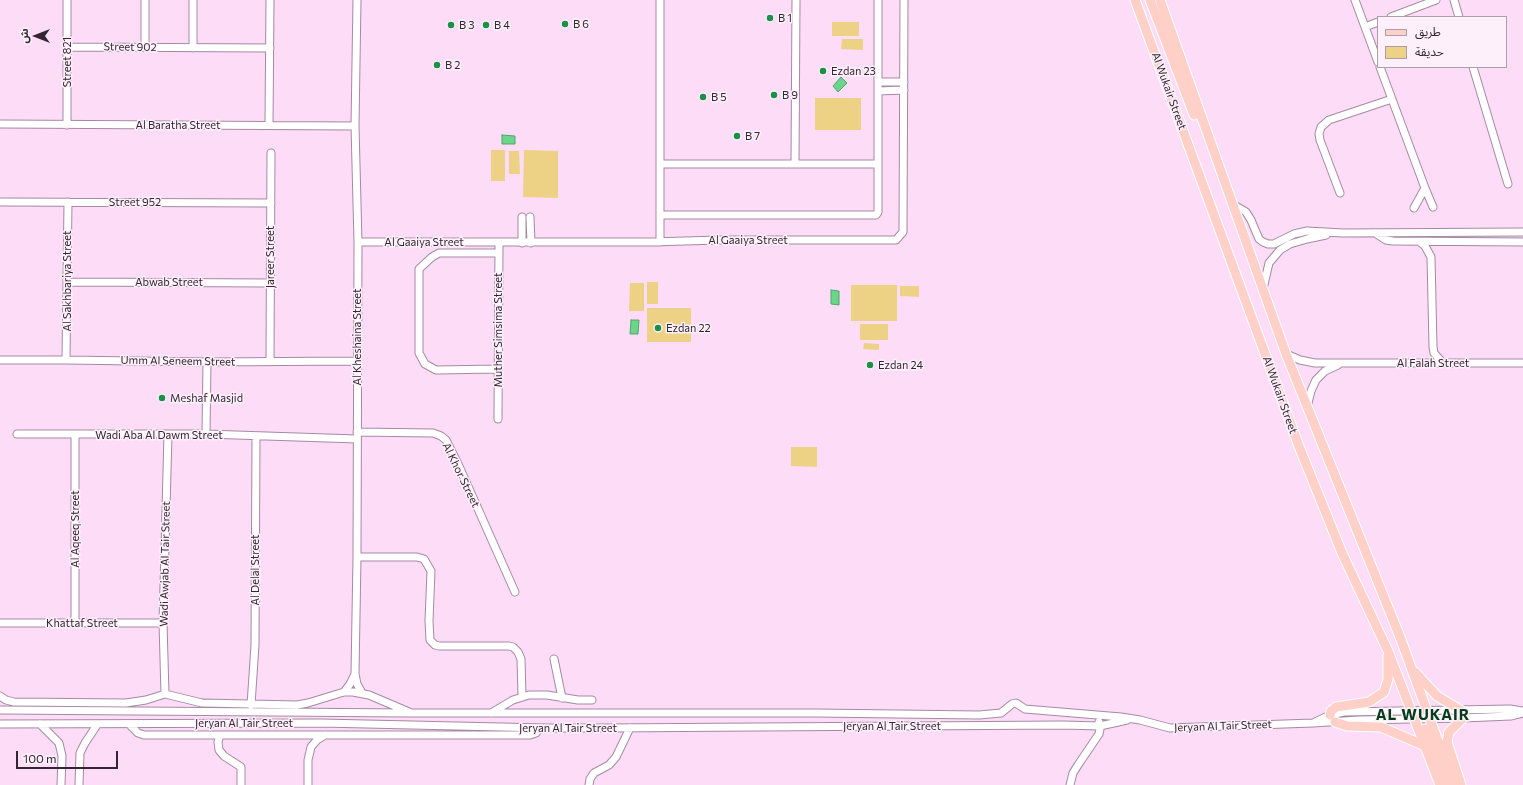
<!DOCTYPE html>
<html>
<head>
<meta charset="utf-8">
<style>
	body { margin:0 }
	#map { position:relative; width:1523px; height:785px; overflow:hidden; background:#fcdcf7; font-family:Commissioner,"Noto Sans Arabic",sans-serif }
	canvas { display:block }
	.legend { position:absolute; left:1377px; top:16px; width:130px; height:52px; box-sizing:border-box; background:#fdf0fb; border:1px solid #ac9faa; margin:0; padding:5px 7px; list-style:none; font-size:12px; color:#322630 }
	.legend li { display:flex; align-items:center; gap:8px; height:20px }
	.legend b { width:20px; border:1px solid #ac9faa }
	.north { position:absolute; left:16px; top:16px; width:40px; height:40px; -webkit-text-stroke:3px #fdf0fb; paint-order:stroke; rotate:270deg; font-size:11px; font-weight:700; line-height:16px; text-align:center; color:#322630 }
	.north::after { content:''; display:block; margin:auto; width:14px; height:18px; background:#322630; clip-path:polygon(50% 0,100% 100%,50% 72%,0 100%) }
	.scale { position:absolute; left:16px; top:751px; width:102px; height:18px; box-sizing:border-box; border:2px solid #322630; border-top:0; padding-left:5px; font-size:12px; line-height:14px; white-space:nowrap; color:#322630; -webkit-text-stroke:3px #fdf0fb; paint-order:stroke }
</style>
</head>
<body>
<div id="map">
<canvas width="1523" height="785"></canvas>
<ul class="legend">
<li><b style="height:5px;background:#fed0c7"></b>طريق</li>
<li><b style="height:11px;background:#edd286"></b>حديقة</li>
</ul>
<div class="north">ش</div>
<div class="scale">100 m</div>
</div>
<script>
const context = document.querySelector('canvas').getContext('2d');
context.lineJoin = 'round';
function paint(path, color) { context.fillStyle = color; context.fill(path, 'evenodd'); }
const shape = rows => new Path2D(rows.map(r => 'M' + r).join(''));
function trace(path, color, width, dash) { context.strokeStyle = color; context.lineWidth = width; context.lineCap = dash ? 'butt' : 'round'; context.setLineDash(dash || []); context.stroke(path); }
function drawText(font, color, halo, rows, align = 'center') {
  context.font = font + ' Commissioner,sans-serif'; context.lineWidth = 3; context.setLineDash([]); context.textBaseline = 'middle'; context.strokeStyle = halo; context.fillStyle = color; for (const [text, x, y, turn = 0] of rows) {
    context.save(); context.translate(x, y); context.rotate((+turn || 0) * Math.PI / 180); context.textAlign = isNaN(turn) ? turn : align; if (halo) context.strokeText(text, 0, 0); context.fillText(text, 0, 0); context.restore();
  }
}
paint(shape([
	[832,22,859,22,859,36,832,36],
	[842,39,863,39,863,50,841,49],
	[815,98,861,98,861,130,815,130],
	[491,150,505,150,505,181,491,181],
	[524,150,558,151,558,198,523,197],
	[509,151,519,151,520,174,509,174],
	[647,282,658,282,658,304,647,304],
	[630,283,644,283,644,311,629,311],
	[851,285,897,285,897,321,851,321],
	[900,286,919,286,919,297,900,296],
	[647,308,691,308,691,342,647,342],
	[860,324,888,324,888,340,860,340],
	[864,343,879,344,879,350,863,349],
	[791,447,817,447,817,467,791,466]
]), '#edd286');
const water = shape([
	[841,77,847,83,838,92,833,86,841,77],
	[502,135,515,136,515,144,502,144,502,135],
	[831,290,839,291,839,305,831,304,831,290],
	[631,320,639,320,638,334,630,334,631,320]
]);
paint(water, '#6ad689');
trace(water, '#59a16e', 1);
const minor = shape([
	[357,0,355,126,358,242,357,557,355,674,357,684,362,693],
	[660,0,660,242],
	[1355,0,1378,62],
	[1454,0,1459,17],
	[1391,17,1436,0],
	[1365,27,1378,22],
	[68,47,270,48],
	[145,47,145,0],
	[193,48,193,0],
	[1380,67,1425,188,1433,207],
	[1473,67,1508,184],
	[878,82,904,82],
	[878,91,904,90],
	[0,124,355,126],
	[67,125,67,0],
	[269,125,270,0],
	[660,164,878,164],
	[795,164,796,0],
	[1340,193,1320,140,1319,134,1321,127,1329,120,1392,99],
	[0,202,271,203],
	[1232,204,1246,212,1251,220,1259,239,1263,242,1268,244,1274,244,1294,234,1307,231,1343,233,1523,232],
	[1414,208,1425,188],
	[660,215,876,215,878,212,878,0],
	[522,217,522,243],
	[530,217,531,243],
	[1375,233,1386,240,1393,241,1523,242],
	[358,242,650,242,720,240,896,240,903,232,904,0],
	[1420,242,1425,246,1431,257,1433,347,1434,353,1442,362],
	[68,282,270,283],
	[1263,289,1269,263,1280,250,1290,244,1307,239,1326,235],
	[1286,354,1300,360,1315,363,1523,363],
	[0,360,66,360,207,362,357,361],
	[66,360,68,202],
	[270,362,271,153],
	[498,369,436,370,425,364,419,353,419,269,432,257,439,253,499,253],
	[1307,407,1311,391,1316,380,1325,371,1338,365],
	[498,419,499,242],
	[357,432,433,433,441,436,446,440,458,464,515,592],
	[17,434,206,434,357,439],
	[206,434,207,362],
	[357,557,417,557,424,559,431,571,429,621,430,640,435,645,439,646,509,646,513,647,518,652,521,659,522,696],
	[0,623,163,623],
	[75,623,75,434],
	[554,659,562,698],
	[344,692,350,684,355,674],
	[165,694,163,623,168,434],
	[0,696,6,700,14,702,126,703,146,700,165,694,202,703,297,705,308,703,344,692,353,692,369,695,409,712],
	[251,705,255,645,256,436],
	[0,710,411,713,816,713,979,715,1001,713,1012,704,1016,703,1025,709,1121,717,1140,720,1170,728,1313,723,1359,720,1463,718,1511,716,1523,713],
	[491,713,513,700,529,695,547,695,578,700,592,700],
	[1315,722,1330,715,1344,712,1510,709,1523,711],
	[0,724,321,723,546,728,605,728,1063,725,1100,726,1127,720],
	[40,724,59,743,62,756,61,785],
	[129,724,138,733,144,735,530,735,536,733,540,728],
	[220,735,218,742,219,750,224,756,241,767,241,785],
	[79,785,80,753,85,743,97,725],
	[308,785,308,760,311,747,317,740,325,735],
	[589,785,590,779,594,773,609,765,616,757,630,728],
	[1070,785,1073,773,1078,765,1099,734,1100,729,1099,722]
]);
const major = shape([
	[1135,0,1300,449,1342,553,1388,651,1440,785],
	[1150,0,1194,115],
	[1160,0,1286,354,1400,637,1454,785],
	[1415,672,1437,696,1462,711],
	[1330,715,1331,711,1336,707,1369,702,1384,692,1388,679,1388,656],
	[1335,722,1347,726,1381,727,1425,746],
	[1425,729,1447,785],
	[1461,785,1447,742,1449,732,1463,718]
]);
trace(minor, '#a689a2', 9);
trace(major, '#fff', 11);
trace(minor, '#fff', 7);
trace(major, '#fed0c7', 9);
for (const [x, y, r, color] of [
	[770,18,4,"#1c8f49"],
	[565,24,4,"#1c8f49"],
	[451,25,4,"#1c8f49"],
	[486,25,4,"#1c8f49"],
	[437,65,4,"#1c8f49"],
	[823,71,4,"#1c8f49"],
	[774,95,4,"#1c8f49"],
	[703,97,4,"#1c8f49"],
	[737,136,4,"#1c8f49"],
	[658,328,4,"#1c8f49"],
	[870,365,4,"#1c8f49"],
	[162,398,4,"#1c8f49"]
]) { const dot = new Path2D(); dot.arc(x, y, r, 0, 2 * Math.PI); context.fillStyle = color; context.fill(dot); trace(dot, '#fdf0fb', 1.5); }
drawText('11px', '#322630', '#fdf0fb', [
	["B 1",778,18],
	["B 6",573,24],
	["B 3",459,25],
	["B 4",494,25],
	["B 2",445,65],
	["Ezdan 23",831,71],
	["B 9",782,95],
	["B 5",711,97],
	["B 7",745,136],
	["Ezdan 22",666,328],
	["Ezdan 24",878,365],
	["Meshaf Masjid",170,398]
], 'left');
drawText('11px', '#322630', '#fdf0fb', [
	["Street 902",130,47,1],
	["Street 821",67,62,-90],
	["Al Wukair Street",1169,91,70],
	["Al Baratha Street",178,125],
	["Street 952",135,202],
	["Al Gaaiya Street",748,240],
	["Al Gaaiya Street",424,242],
	["Jareer Street",270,257,-90],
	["Al Sakhbariya Street",67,281,-90],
	["Abwab Street",169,282],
	["Muther Simsima Street",498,330,-90],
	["Al Kheshaina Street",357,337,-90],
	["Umm Al Seneem Street",178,361,1],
	["Al Falah Street",1433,363],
	["Al Wukair Street",1280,395,70],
	["Wadi Aba Al Dawm Street",159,435],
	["Al Khor Street",461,475,64],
	["Al Aqeeq Street",75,529,-90],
	["Wadi Awjab Al Tair Street",165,564,-89],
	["Al Delal Street",255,570,-90],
	["Khattaf Street",82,623],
	["Jeryan Al Tair Street",244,723],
	["Jeryan Al Tair Street",892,726],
	["Jeryan Al Tair Street",1223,726,-2],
	["Jeryan Al Tair Street",568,728]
]);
context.letterSpacing = '1px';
drawText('bold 15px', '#053c1b', '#fdf0fb', [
	["AL WUKAIR",1423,715]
]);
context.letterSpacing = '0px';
</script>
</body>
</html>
